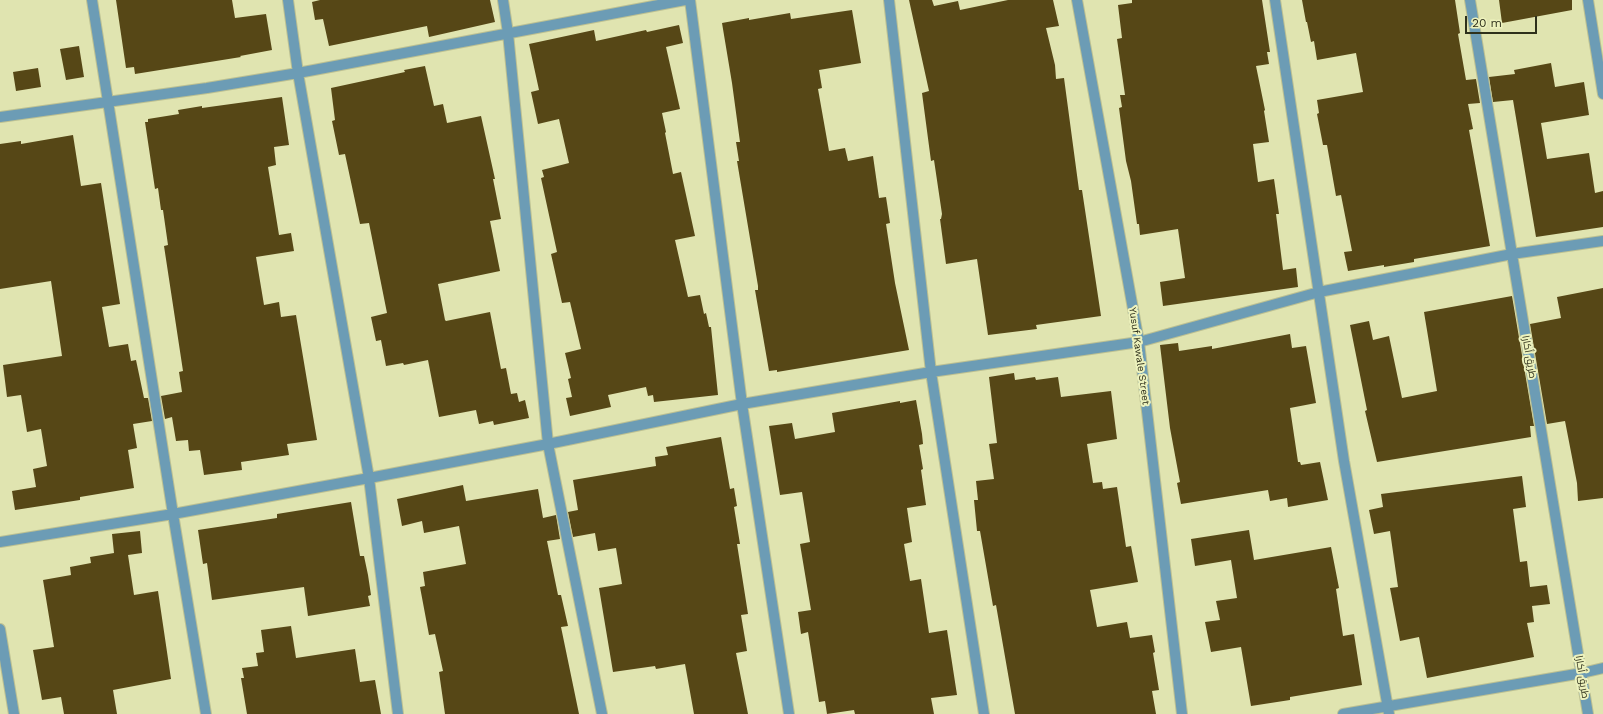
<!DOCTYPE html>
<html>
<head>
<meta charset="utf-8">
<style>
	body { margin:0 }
	#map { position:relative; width:1603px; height:714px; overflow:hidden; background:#e0e4b0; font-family:"Work Sans",sans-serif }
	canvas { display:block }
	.scale { position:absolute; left:1465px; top:16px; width:72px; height:18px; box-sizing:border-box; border:2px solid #2e301b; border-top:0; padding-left:5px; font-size:12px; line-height:14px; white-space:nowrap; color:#2e301b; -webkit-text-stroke:3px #edf2bd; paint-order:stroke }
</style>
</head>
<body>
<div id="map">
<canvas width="1603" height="714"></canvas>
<div class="scale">20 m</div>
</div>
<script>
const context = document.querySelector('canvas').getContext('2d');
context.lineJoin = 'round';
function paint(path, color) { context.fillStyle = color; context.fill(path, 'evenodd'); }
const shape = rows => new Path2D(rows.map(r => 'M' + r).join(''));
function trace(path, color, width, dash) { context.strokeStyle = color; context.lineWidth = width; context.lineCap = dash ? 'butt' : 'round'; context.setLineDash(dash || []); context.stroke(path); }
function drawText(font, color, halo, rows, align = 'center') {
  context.font = font + ' "Work Sans",Cairo,sans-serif'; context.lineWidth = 4; context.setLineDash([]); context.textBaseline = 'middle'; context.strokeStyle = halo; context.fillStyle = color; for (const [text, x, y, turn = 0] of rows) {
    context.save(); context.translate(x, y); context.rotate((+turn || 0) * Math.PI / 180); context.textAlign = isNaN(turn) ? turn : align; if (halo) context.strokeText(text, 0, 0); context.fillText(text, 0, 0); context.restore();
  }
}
paint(shape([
	[116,0,232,0,235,18,266,14,272,50,240,56,241,57,135,74,134,67,126,68],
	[320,0,490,0,495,22,429,37,427,26,329,46,323,19,315,20,312,2],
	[909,0,932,0,934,6,958,1,960,10,1008,0,1053,0,1059,26,1046,28,1055,65,1056,79,1064,78,1079,190,1082,190,1101,316,1036,325,1037,329,988,335,977,259,946,264,940,219,941,219,942,214,934,160,931,161,922,93,929,91],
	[1132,0,1262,0,1270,52,1267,52,1269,64,1256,66,1265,110,1264,111,1269,142,1253,144,1258,182,1274,179,1279,214,1276,214,1283,270,1296,268,1298,287,1163,306,1160,282,1185,278,1178,229,1140,235,1139,224,1137,224,1131,181,1126,161,1119,108,1122,107,1120,95,1125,95,1117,39,1122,38,1118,5,1132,3],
	[1302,0,1455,0,1460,33,1458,34,1466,80,1476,79,1480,103,1468,104,1473,129,1469,130,1490,246,1414,259,1414,262,1384,267,1384,265,1348,271,1344,252,1352,251,1341,195,1336,196,1327,145,1323,145,1317,114,1319,113,1317,100,1363,92,1356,53,1317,60,1314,41,1311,42,1307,22,1306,22],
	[1499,0,1572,0,1572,10,1502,23],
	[852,10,861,63,819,70,822,88,818,89,829,151,845,148,848,161,873,156,879,198,886,197,890,223,886,224,895,283,909,350,777,372,777,370,769,371,755,290,758,290,758,286,737,161,739,161,736,142,740,142,732,83,722,23,749,18,749,20,790,13,791,19],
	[679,25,683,43,666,47,680,109,662,113,666,132,665,133,673,174,681,172,695,236,675,240,688,297,700,295,704,314,706,313,709,327,711,327,718,395,654,402,653,395,648,396,646,387,608,395,611,407,570,416,566,398,572,397,568,379,571,378,565,353,581,349,570,302,562,303,551,254,557,252,541,178,544,177,542,170,569,163,559,119,538,124,531,92,539,90,529,44,594,30,596,41,646,30,647,32],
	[79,46,84,77,66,80,60,49],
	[1551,63,1555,87,1584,82,1589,115,1541,123,1547,159,1589,153,1595,193,1603,191,1603,227,1536,237,1513,100,1493,102,1489,77,1515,74,1514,70],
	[425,66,434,106,443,104,447,123,481,116,495,179,493,179,501,219,490,221,500,271,438,284,445,320,446,321,490,312,501,369,506,368,511,394,517,393,519,402,525,400,529,418,494,425,493,421,479,424,476,410,439,417,428,360,404,365,403,363,386,366,381,340,376,341,371,317,387,313,369,223,360,224,345,154,339,155,332,121,335,120,331,88,405,72,404,70],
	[38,68,41,87,16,91,13,72],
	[282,97,289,145,274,147,276,165,268,167,279,235,291,233,294,251,256,257,264,305,279,302,281,317,296,315,317,440,287,444,289,455,241,462,242,470,204,475,200,450,189,451,188,440,176,441,172,417,165,419,161,396,182,392,179,372,183,371,164,246,168,245,163,210,161,210,158,188,155,189,145,122,148,122,148,119,179,114,178,110,202,106,202,108],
	[73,135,81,186,101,183,120,304,102,307,109,347,128,344,131,361,136,360,144,398,148,398,152,421,133,424,137,448,128,450,134,488,80,497,80,500,15,510,12,491,36,487,33,469,47,466,41,429,27,432,21,395,7,397,3,365,62,356,51,281,0,289,0,144,21,141,21,144],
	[1603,288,1603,498,1578,501,1577,483,1565,421,1547,424,1530,324,1561,318,1557,297],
	[1512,296,1534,426,1530,426,1531,437,1377,462,1365,411,1367,410,1350,325,1369,321,1373,340,1389,336,1402,398,1437,391,1424,312],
	[1290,334,1292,348,1306,346,1316,403,1290,408,1298,462,1300,462,1301,465,1320,462,1328,500,1288,507,1287,498,1270,501,1268,490,1181,504,1177,483,1180,482,1170,428,1160,345,1178,343,1179,351,1212,346,1212,349],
	[1014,373,1015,380,1035,377,1036,380,1058,377,1061,397,1111,391,1117,439,1087,444,1093,483,1102,482,1103,489,1117,487,1126,547,1131,546,1138,582,1090,590,1097,627,1127,622,1130,638,1152,635,1155,652,1153,653,1159,690,1152,691,1156,714,1015,714,996,605,993,606,980,531,977,531,974,500,978,500,976,481,994,479,989,444,997,443,989,377],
	[916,400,922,434,923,444,919,445,923,469,921,470,926,505,907,508,912,542,904,544,910,581,921,579,929,633,947,630,957,695,931,698,934,714,855,714,854,710,827,714,825,701,819,702,808,632,801,634,798,612,811,610,800,544,810,542,802,492,780,495,769,426,792,423,795,439,835,432,832,413,900,401,900,403],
	[721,437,730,489,734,488,737,506,734,507,740,544,737,544,748,614,741,615,747,651,736,653,748,714,694,714,685,664,656,669,655,666,613,672,599,588,622,584,616,548,598,551,595,533,573,537,568,512,578,510,573,480,656,466,655,457,668,455,666,447],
	[1522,476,1526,507,1513,509,1520,562,1527,561,1530,587,1547,585,1550,604,1532,606,1534,622,1527,623,1534,657,1427,678,1419,637,1400,641,1390,588,1398,587,1390,531,1374,534,1369,510,1383,507,1381,494],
	[463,485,466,501,538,489,543,518,556,515,560,539,547,541,558,595,561,595,568,626,561,627,579,714,445,714,439,672,443,671,435,634,429,635,420,587,425,586,423,572,466,564,459,526,424,533,422,521,402,526,397,499],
	[351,502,360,556,364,556,368,575,371,595,368,596,370,606,308,616,304,587,212,600,207,563,203,564,198,530,277,518,277,514],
	[1249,530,1254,560,1331,547,1339,588,1336,589,1343,636,1354,634,1362,685,1290,697,1290,700,1251,706,1241,647,1211,652,1205,622,1220,620,1216,601,1237,598,1231,560,1195,566,1191,539],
	[140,531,142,553,128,555,134,595,158,591,171,679,113,690,117,714,64,714,61,697,42,700,33,650,54,647,43,580,71,575,70,567,91,563,90,557,114,553,112,534],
	[291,626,296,658,355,649,360,682,375,680,381,714,247,714,241,678,244,678,242,668,258,666,256,653,264,652,261,630]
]), '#564716');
const minor = shape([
	[92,0,173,514,206,714],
	[288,0,298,73,369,478,398,714],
	[503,0,508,33,548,444,602,714],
	[690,0,742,404,789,714],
	[889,0,931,372,984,714],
	[1077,0,1139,342,1182,714],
	[1275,0,1344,461,1389,714],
	[1470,0,1588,714],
	[1588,0,1603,94],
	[0,117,207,88,298,73,685,0],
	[0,542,173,514,369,478,548,444,742,404,931,372,1139,342,1319,292,1512,254,1603,241],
	[0,629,14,714],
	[1343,714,1582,673,1603,668]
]);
trace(minor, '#bcc092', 12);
trace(minor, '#6c9cb5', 10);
drawText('10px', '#2e301b', '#edf2bd', [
	["Yusuf Kawale Street",1139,356,82],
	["طريق أكارا",1529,357,80],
	["طريق أكارا",1582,677,81]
]);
</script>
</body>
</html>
